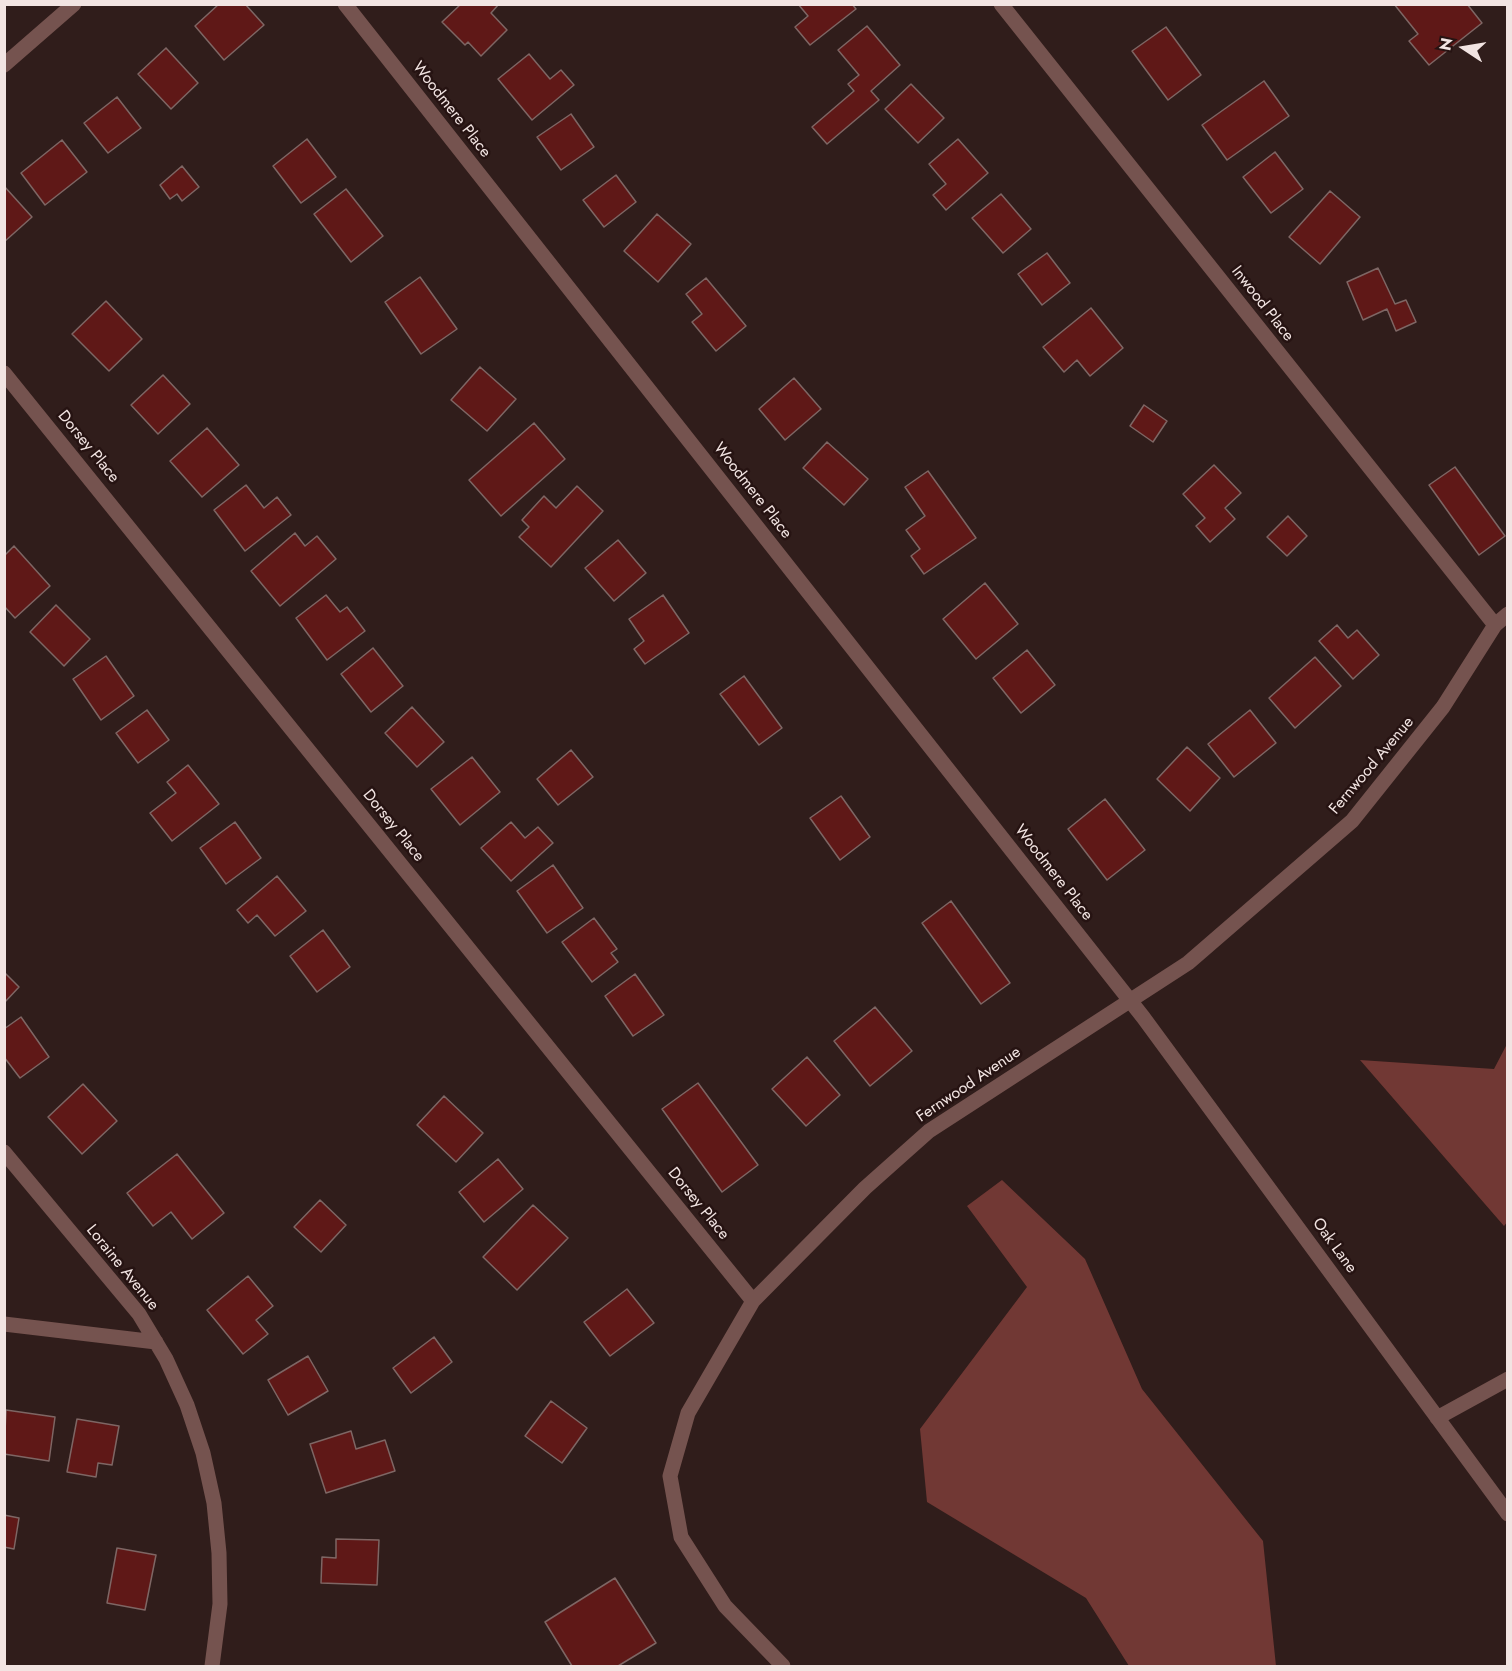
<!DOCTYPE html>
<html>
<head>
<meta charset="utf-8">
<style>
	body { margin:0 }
	#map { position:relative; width:1512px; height:1671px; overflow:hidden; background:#301d1b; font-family:Jost,sans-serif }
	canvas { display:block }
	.frame { position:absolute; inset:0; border:6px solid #f2e4e2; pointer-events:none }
	.north { position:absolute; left:1434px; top:18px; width:60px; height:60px; -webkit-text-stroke:4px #261312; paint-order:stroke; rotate:282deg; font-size:16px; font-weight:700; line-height:24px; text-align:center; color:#f2e4e2 }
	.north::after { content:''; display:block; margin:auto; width:21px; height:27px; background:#f2e4e2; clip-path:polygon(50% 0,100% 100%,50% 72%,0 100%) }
</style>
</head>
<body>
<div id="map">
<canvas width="1512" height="1671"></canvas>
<div class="frame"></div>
<div class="north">N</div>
</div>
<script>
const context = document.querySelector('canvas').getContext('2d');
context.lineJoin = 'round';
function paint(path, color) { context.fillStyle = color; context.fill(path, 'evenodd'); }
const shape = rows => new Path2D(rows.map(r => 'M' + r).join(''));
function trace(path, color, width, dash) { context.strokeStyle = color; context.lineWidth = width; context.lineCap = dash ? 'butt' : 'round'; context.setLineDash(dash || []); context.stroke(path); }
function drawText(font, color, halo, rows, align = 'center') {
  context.font = font + ' Jost,sans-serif'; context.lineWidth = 5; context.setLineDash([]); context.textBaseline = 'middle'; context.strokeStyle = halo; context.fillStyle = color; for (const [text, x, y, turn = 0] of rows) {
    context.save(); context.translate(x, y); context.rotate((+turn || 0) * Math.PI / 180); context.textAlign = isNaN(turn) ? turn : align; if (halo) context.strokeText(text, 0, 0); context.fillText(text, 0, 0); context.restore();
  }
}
paint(shape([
	[1507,1044,1508,1221,1504,1226,1360,1060,1494,1069],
	[1002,1180,1085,1259,1142,1389,1263,1541,1276,1666,1129,1666,1086,1598,927,1502,920,1429,1027,1287,967,1206]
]), '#713834');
const building = shape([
	[219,4,245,4,264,25,224,60,195,26,219,4],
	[461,4,499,4,491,13,507,30,481,56,468,42,465,45,442,22,461,4],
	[798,4,852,4,856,9,810,45,795,27,808,16,798,4],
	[1394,4,1467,4,1482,23,1429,65,1409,41,1418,34,1394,4],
	[867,26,900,65,871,91,879,100,827,144,812,127,854,91,848,84,859,75,838,50,867,26],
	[1166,27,1201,75,1168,100,1132,51,1166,27],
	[166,48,198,83,171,109,138,74,166,48],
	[529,54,550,79,561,70,574,85,532,120,498,79,529,54],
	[1264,81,1289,116,1227,160,1202,125,1264,81],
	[911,84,944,118,918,143,885,109,911,84],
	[117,97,141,128,108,153,84,123,117,97],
	[571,114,594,147,561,170,537,137,571,114],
	[307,139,336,177,301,203,273,166,307,139],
	[958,139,988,173,946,210,933,195,946,184,929,164,958,139],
	[62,140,87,172,45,205,21,173,62,140],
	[1275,152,1303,189,1271,213,1243,177,1275,152],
	[182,166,199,187,182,201,177,194,170,199,160,185,182,166],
	[616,175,636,202,604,227,583,200,616,175],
	[4,186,32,217,4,242,4,186],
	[346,189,383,236,351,262,314,214,346,189],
	[1330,191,1360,217,1320,264,1289,237,1330,191],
	[1001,194,1031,229,1003,253,972,218,1001,194],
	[657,214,691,244,658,282,624,251,657,214],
	[1047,253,1070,283,1042,305,1018,274,1047,253],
	[1378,268,1395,304,1406,300,1416,322,1396,331,1387,309,1363,320,1347,282,1378,268],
	[420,277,457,329,421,354,385,302,420,277],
	[706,278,746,326,716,351,692,322,702,314,686,294,706,278],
	[106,301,142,339,109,371,72,334,106,301],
	[1091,308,1123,348,1090,376,1077,360,1064,372,1043,347,1091,308],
	[480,367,516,399,487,431,451,400,480,367],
	[163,375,190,404,158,434,131,405,163,375],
	[794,378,821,409,785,440,759,409,794,378],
	[1144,405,1167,421,1153,442,1130,426,1144,405],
	[534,423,565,459,501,516,469,480,534,423],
	[207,428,239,465,202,497,170,461,207,428],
	[827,442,868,479,844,505,803,468,827,442],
	[1214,465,1241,493,1225,508,1235,519,1210,542,1196,526,1205,518,1183,494,1214,465],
	[1455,467,1505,536,1479,555,1429,485,1455,467],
	[928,471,976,538,924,574,911,556,920,549,906,530,925,516,905,487,928,471],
	[246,485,264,508,277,497,291,515,245,551,214,510,246,485],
	[577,486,603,511,551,567,519,537,529,527,522,520,544,496,556,508,577,486],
	[1288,516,1307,536,1287,556,1267,537,1288,516],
	[295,533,305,546,317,536,336,559,280,606,251,571,295,533],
	[618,540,646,573,614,601,585,568,618,540],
	[14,546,50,586,15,618,4,606,4,556,14,546],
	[985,583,1018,624,976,659,943,619,985,583],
	[326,595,340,612,347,607,365,631,327,660,296,618,326,595],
	[663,595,689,633,645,664,634,649,644,641,629,619,663,595],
	[56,605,90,639,64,666,30,632,56,605],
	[1337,625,1348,638,1357,630,1379,655,1353,679,1319,641,1337,625],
	[373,648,403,686,371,712,341,674,373,648],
	[1027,650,1055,685,1021,713,993,678,1027,650],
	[106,656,134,696,101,720,73,679,106,656],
	[1315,657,1341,686,1295,728,1269,698,1315,657],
	[744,676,782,728,759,745,720,694,744,676],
	[412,707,444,742,417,767,385,733,412,707],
	[147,710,169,740,138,763,116,733,147,710],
	[1250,710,1276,743,1234,777,1208,744,1250,710],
	[1187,747,1220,778,1190,811,1157,779,1187,747],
	[571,750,593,777,558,805,537,779,571,750],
	[472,757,500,792,460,825,431,789,472,757],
	[188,765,219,804,172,841,150,813,176,793,167,782,188,765],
	[841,796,870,837,840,860,810,818,841,796],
	[1105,799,1145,850,1107,880,1068,829,1105,799],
	[235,822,261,858,226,884,200,848,235,822],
	[511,822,525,838,538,827,553,843,511,881,481,848,511,822],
	[553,865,583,908,547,933,517,891,553,865],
	[277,876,306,911,275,936,257,915,248,923,237,910,277,876],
	[951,901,1010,983,981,1004,922,923,951,901],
	[594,918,617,949,611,953,618,962,592,982,562,942,594,918],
	[323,930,350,967,317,992,290,956,323,930],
	[4,972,19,987,4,1003,4,972],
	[635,974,664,1015,633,1036,605,996,635,974],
	[875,1007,912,1051,870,1086,834,1041,875,1007],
	[21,1017,49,1057,20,1078,4,1057,4,1029,21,1017],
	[807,1057,840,1095,806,1126,772,1089,807,1057],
	[698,1083,758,1165,722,1192,662,1109,698,1083],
	[83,1084,117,1121,82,1154,48,1117,83,1084],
	[444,1096,483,1133,456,1162,417,1125,444,1096],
	[177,1154,224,1213,192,1239,171,1212,153,1226,127,1193,177,1154],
	[498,1159,523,1189,484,1222,459,1192,498,1159],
	[320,1200,346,1225,321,1252,294,1227,320,1200],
	[533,1205,568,1238,517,1290,483,1257,533,1205],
	[248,1276,273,1306,256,1320,268,1334,243,1354,207,1310,248,1276],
	[627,1289,654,1323,610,1356,584,1322,627,1289],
	[434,1337,452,1362,411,1393,393,1368,434,1337],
	[308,1356,328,1391,288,1415,268,1380,308,1356],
	[551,1401,587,1428,562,1463,525,1436,551,1401],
	[6,1410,55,1417,49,1461,4,1454,6,1410],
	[77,1419,119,1426,112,1465,98,1463,96,1477,67,1472,77,1419],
	[351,1431,356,1449,385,1440,395,1471,326,1493,310,1444,351,1431],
	[4,1515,19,1518,14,1549,4,1547,4,1515],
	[336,1539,379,1540,377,1585,321,1583,322,1557,336,1558,336,1539],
	[117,1548,156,1555,145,1610,107,1603,117,1548],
	[615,1578,656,1643,618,1666,572,1666,545,1622,615,1578]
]);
paint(building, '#5f1817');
trace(building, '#7e6664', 1.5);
trace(shape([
	[345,4,1143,1017,1508,1514],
	[1001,4,1495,625],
	[4,65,74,4],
	[4,373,753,1301],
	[4,1152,139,1314,166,1359,187,1405,203,1453,214,1503,219,1553,220,1604,212,1666],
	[4,1324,156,1342],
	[1437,1418,1508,1379],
	[783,1666,725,1606,681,1537,670,1476,688,1413,753,1301,865,1188,929,1131,1188,963,1352,821,1443,707,1495,625,1508,614]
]), '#75534f', 15);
drawText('16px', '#f2e4e2', '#261312', [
	["Woodmere Place",451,110,52],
	["Inwood Place",1262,304,52],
	["Dorsey Place",88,447,51],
	["Woodmere Place",752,491,52],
	["Fernwood Avenue",1372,766,-50],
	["Dorsey Place",393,826,51],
	["Woodmere Place",1053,873,52],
	["Fernwood Avenue",969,1085,-34],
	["Dorsey Place",698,1204,51],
	["Oak Lane",1334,1246,54],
	["Loraine Avenue",122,1268,51]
]);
</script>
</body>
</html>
